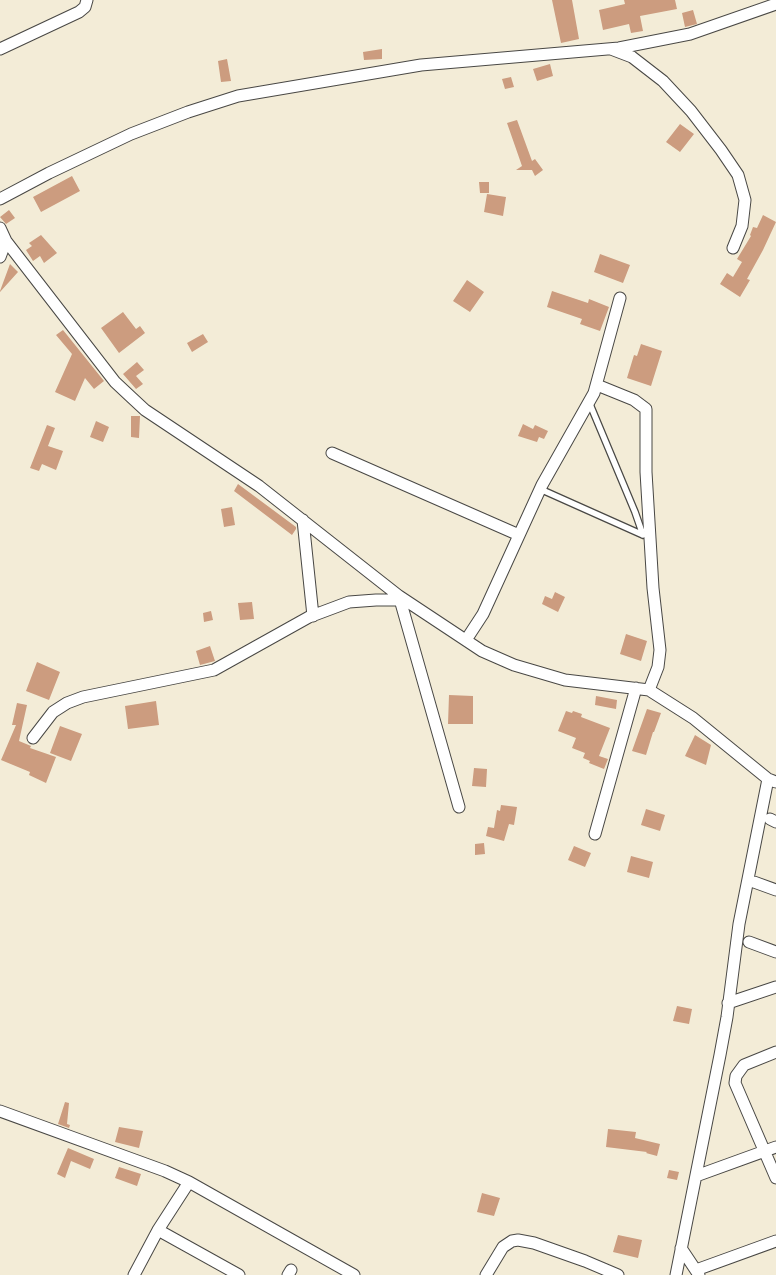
<!DOCTYPE html>
<html>
<head>
<meta charset="utf-8">
<style>
	body { margin:0 }
	canvas { display:block; background:#f3ecd7 }
</style>
</head>
<body>
<canvas width="776" height="1275"></canvas>
<script>
const context = document.querySelector('canvas').getContext('2d');
context.lineJoin = 'round';
function paint(path, color) { context.fillStyle = color; context.fill(path, 'evenodd'); }
const shape = rows => new Path2D(rows.map(r => 'M' + r).join(''));
function trace(path, color, width, dash) { context.strokeStyle = color; context.lineWidth = width; context.lineCap = dash ? 'butt' : 'round'; context.setLineDash(dash || []); context.stroke(path); }
paint(shape([
	[552,0,572,0,579,39,561,43],
	[624,0,675,0,677,9,640,16,643,31,631,33,629,24,603,30,599,10,625,4],
	[693,10,697,24,685,27,682,13],
	[382,49,382,59,364,60,363,52],
	[227,59,231,81,221,82,218,61],
	[550,64,553,76,537,81,533,69],
	[511,77,514,87,505,89,502,79],
	[517,120,532,161,535,159,543,170,535,176,532,170,516,170,522,166,507,123],
	[680,124,694,134,680,152,666,142],
	[72,176,80,191,41,212,33,197],
	[479,182,489,182,489,193,480,193],
	[487,194,506,197,503,216,484,212],
	[9,210,15,218,6,224,0,217],
	[763,215,776,222,763,250,747,279,750,280,740,297,720,284,727,273,733,277,742,262,737,259,751,236,750,235,753,227,757,228],
	[41,235,57,253,44,263,40,256,33,261,26,250,32,246,29,243],
	[600,254,630,265,623,283,594,272],
	[10,264,18,272,0,292,0,291],
	[467,280,484,292,470,312,453,301],
	[552,291,588,303,589,299,609,307,600,331,580,324,582,319,547,307],
	[123,312,136,329,140,326,145,333,119,353,101,328],
	[63,330,104,381,94,389,85,378,75,401,55,392,72,354,56,335],
	[203,334,208,342,192,352,187,343],
	[641,344,662,351,651,386,627,378,634,355,637,356],
	[137,362,144,370,136,376,143,384,136,389,123,374],
	[131,416,140,416,139,438,131,437],
	[96,421,109,427,103,442,90,437],
	[523,424,533,429,535,425,548,431,544,439,539,437,537,442,518,436],
	[47,425,55,428,48,446,63,451,56,470,42,464,39,471,30,468],
	[238,484,296,527,296,529,292,535,234,491],
	[232,507,235,525,224,527,221,509],
	[555,592,565,597,558,612,542,604,545,596,552,599],
	[252,602,254,619,240,620,238,603],
	[211,611,213,620,204,622,203,613],
	[626,634,647,641,641,661,620,654],
	[210,646,215,661,200,665,196,651],
	[37,662,60,672,49,700,26,691],
	[449,695,473,696,473,724,448,724],
	[596,696,617,700,616,709,595,705],
	[156,701,159,725,128,729,125,706],
	[17,703,27,705,19,741,31,746,30,748,56,757,46,783,29,775,30,772,1,760,16,725,12,725],
	[647,709,661,713,654,732,653,732,646,755,632,751],
	[566,711,572,713,573,711,582,714,581,717,610,728,599,756,608,759,604,769,589,763,590,761,583,758,585,753,572,748,576,738,558,731],
	[60,726,82,734,71,761,50,753],
	[695,735,711,745,706,765,685,756],
	[474,768,487,769,486,787,472,786],
	[501,805,517,807,514,825,509,824,504,841,486,836,488,827,494,828,497,810,500,811],
	[646,809,665,815,660,831,641,825],
	[484,843,485,854,475,855,475,844],
	[574,846,591,853,585,867,568,860],
	[631,856,653,862,649,878,627,872],
	[677,1006,692,1009,689,1024,673,1021],
	[65,1102,69,1103,67,1124,70,1125,69,1128,58,1124],
	[119,1127,143,1131,139,1148,115,1142],
	[608,1129,636,1132,635,1138,660,1144,657,1156,646,1153,647,1152,606,1147],
	[68,1148,94,1159,90,1169,71,1161,65,1178,57,1174],
	[119,1167,141,1174,137,1186,115,1178],
	[669,1170,679,1172,677,1180,667,1178],
	[482,1193,500,1198,494,1216,477,1212],
	[618,1235,642,1240,638,1258,613,1252]
]), '#cc9c7f');
const lane = shape([
	[589,402,635,512,643,535],
	[540,489,643,535]
]);
const street = shape([
	[0,49,79,12,85,7,87,0],
	[611,49,632,57,663,81,691,111,721,150,738,175,745,200,742,226,733,248],
	[0,199,49,173,131,134,188,112,238,96,421,65,619,48,690,34,776,4],
	[0,228,6,241,115,382,131,397,145,410,259,486,399,596,482,651,514,665,565,680,649,690,693,718,768,779],
	[0,257,6,241],
	[597,385,634,400,646,409,646,472,653,588,660,650,658,667,649,690],
	[332,453,519,535],
	[303,520,313,616],
	[399,596,459,807],
	[466,640,483,614,542,485,594,393,620,298],
	[33,738,53,712,67,703,83,697,214,670,309,617,349,602,376,600,400,600],
	[770,819,776,822],
	[595,834,636,688],
	[754,882,776,890],
	[749,942,776,952],
	[728,1003,776,987],
	[776,1052,744,1065,736,1076,735,1083,776,1178],
	[0,1111,165,1171,189,1182,354,1275],
	[696,1176,776,1147],
	[158,1230,239,1275],
	[681,1248,699,1275],
	[696,1270,776,1241],
	[134,1275,158,1230,189,1182],
	[288,1275,291,1270],
	[486,1275,503,1247,512,1241,518,1240,534,1243,585,1261,618,1275],
	[676,1275,720,1055,727,1017,739,924,768,779,776,782]
]);
trace(lane, '#494845', 8);
trace(street, '#494845', 13);
trace(lane, '#fff', 5.5);
trace(street, '#fff', 11);
</script>
</body>
</html>
